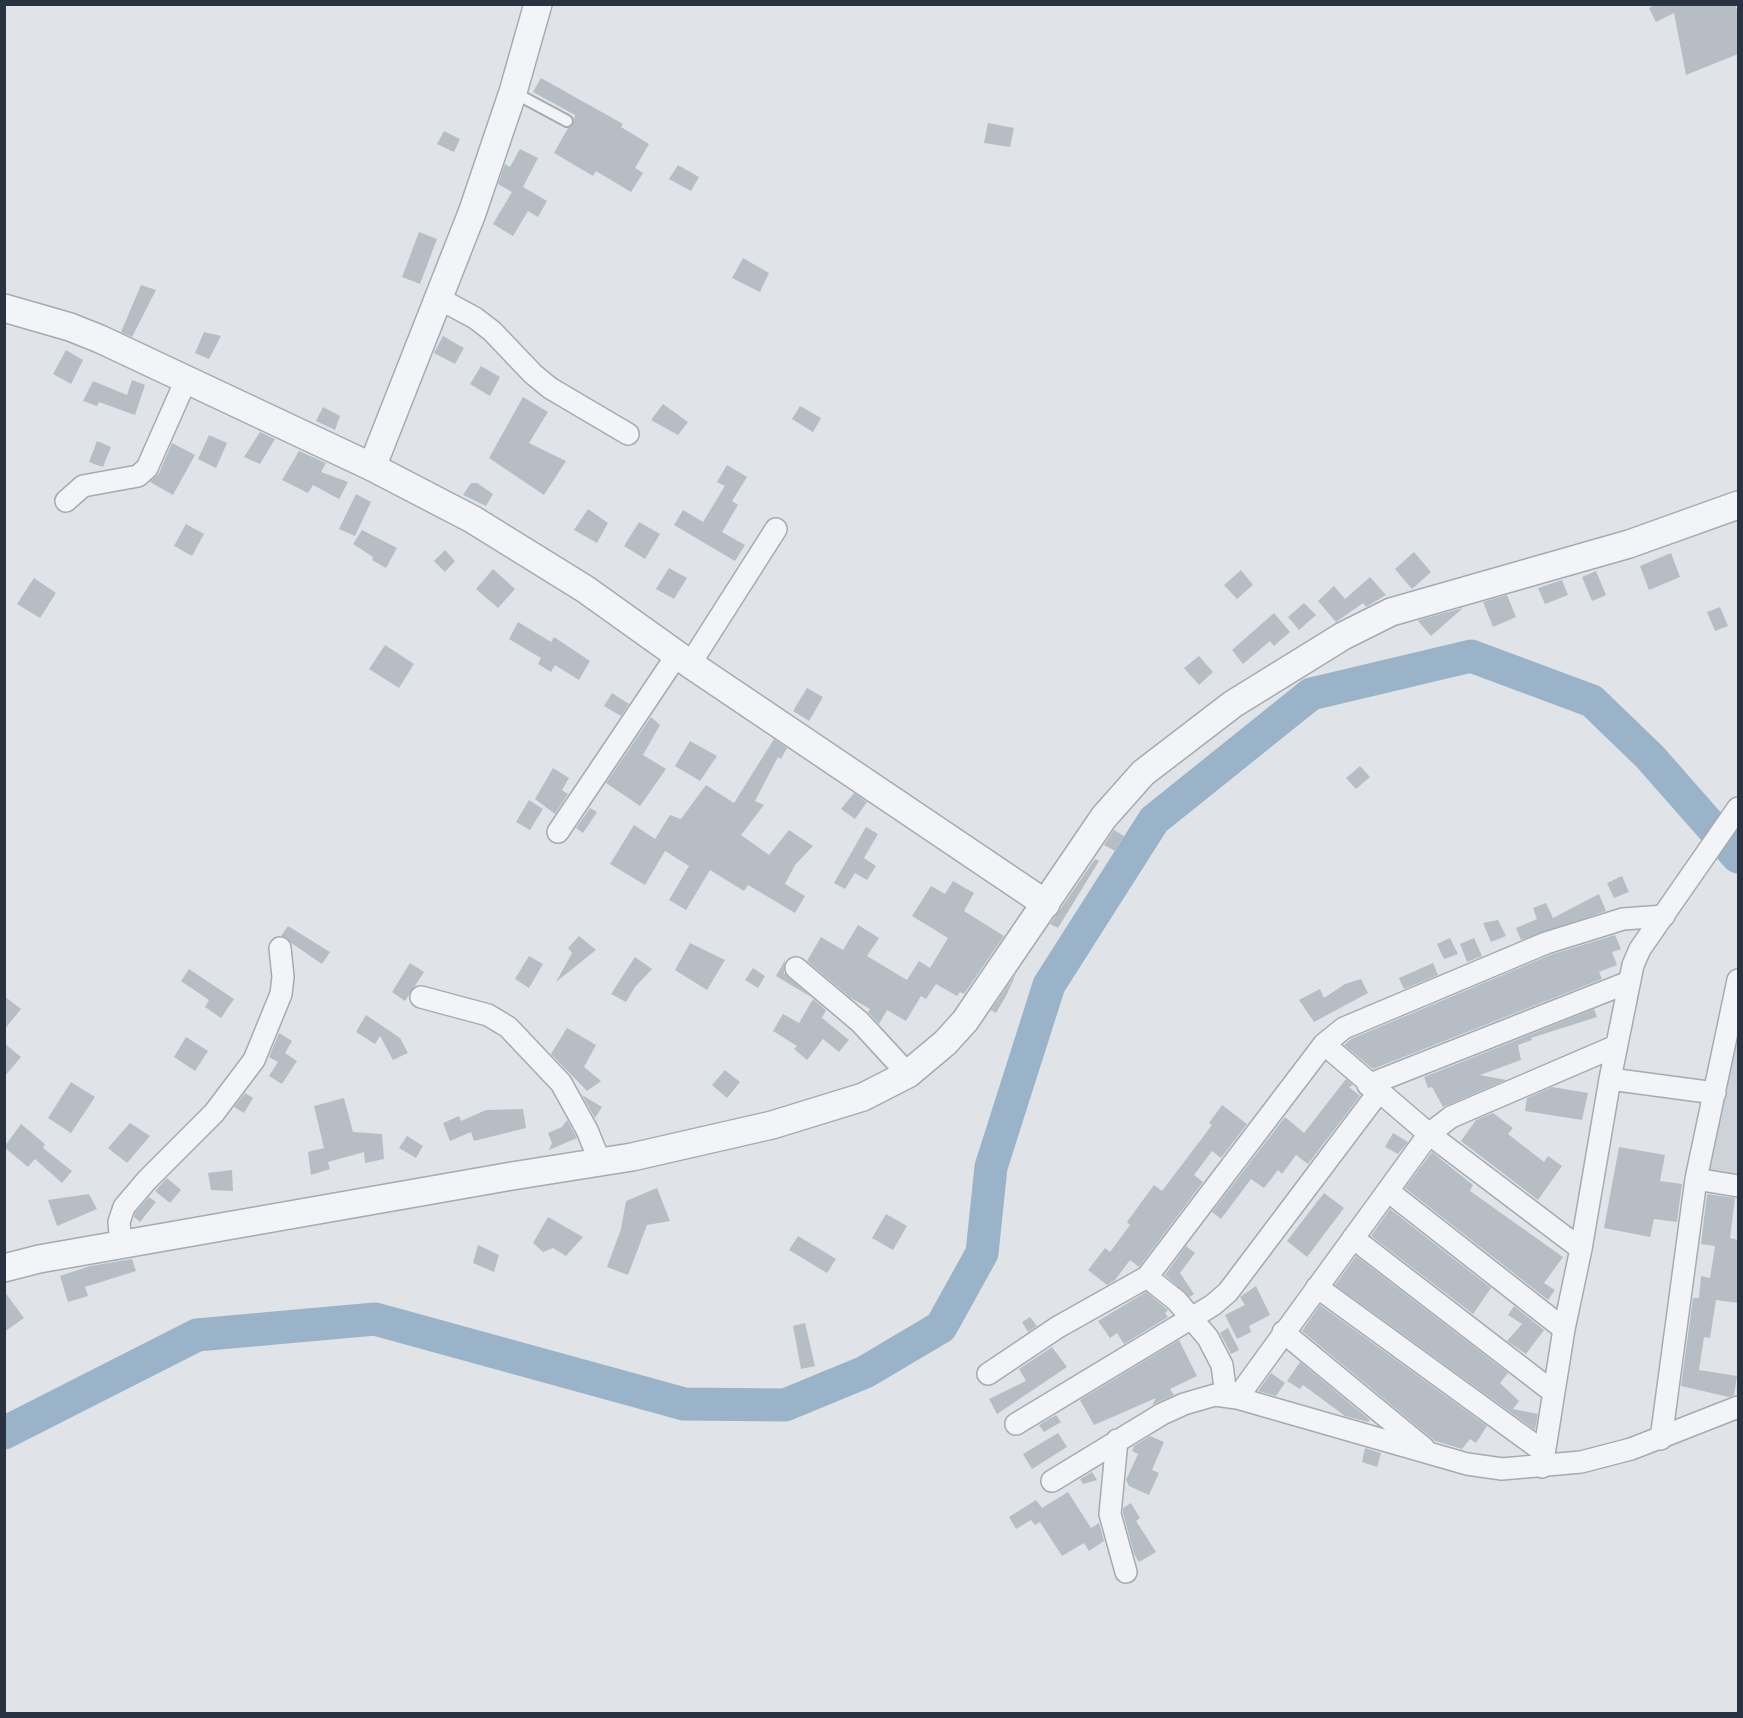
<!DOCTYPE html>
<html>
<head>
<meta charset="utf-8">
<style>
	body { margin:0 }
	#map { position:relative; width:1743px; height:1718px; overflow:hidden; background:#e0e4e8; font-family:"Sofia Sans Condensed",sans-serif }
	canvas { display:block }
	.frame { position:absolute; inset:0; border:6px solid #293240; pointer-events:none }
</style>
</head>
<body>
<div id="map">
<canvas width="1743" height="1718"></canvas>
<div class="frame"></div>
</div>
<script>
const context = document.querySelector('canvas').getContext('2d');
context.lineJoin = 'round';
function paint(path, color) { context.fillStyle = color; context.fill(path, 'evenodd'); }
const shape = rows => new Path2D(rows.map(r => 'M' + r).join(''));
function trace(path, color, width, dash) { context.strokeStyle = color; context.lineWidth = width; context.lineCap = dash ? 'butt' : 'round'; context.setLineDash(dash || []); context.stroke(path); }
paint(shape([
	[1738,1015,1738,1178,1707,1172]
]), '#ced3da');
trace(shape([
	[4,1433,197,1335,375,1319,684,1404,785,1405,865,1372,941,1327,982,1253,991,1167,1049,985,1154,820,1311,694,1471,656,1592,701,1650,757,1738,857]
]), '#9bb3c8', 33);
paint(shape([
	[1657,4,1735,4,1738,13,1738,54,1686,75,1674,13,1656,22,1649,8],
	[541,78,623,124,621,127,649,144,635,168,643,173,631,192,596,171,593,176,554,153,568,128,573,125,575,115,533,92],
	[988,123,1014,128,1010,147,984,143],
	[444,131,460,139,454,152,437,144],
	[520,149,538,158,523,187,547,201,538,217,528,211,513,236,493,224,512,192,498,184,505,164,510,167],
	[678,165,699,177,691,191,669,179],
	[419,232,437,239,420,284,402,277],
	[743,258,769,273,760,292,732,278],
	[141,285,156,290,132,337,121,332],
	[204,332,221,336,209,359,195,353],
	[443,336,464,348,455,364,434,353],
	[66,350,83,360,71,384,53,374],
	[481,366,500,377,490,396,470,384],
	[132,380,145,385,135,415,99,402,97,406,83,401,93,381,127,395],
	[523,397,548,412,529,443,566,461,544,495,489,458],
	[663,404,688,422,678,435,651,420],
	[800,406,821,418,813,432,792,419],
	[323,407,340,416,335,430,316,421],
	[260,432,275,439,260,464,244,457],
	[209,435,227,443,216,468,198,459],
	[97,441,111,447,103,467,89,462],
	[172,443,195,455,173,495,150,482,159,473],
	[299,451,326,463,321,472,348,482,339,499,313,485,308,493,282,480],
	[727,465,747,477,732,501,738,505,722,532,745,545,735,561,674,525,683,510,703,522,725,486,717,482],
	[471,483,477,483,493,494,486,506,463,495],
	[356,494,371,502,355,536,339,529],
	[588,509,608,523,597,543,574,530],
	[639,522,660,534,645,559,624,546],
	[186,524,204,534,192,556,174,546],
	[362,530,397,548,386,568,372,560,373,557,353,544],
	[445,550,455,561,445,572,434,561],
	[1414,552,1431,572,1412,589,1395,569],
	[1671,553,1680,577,1649,590,1640,566],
	[669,568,687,578,674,599,656,589],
	[493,569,515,589,498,608,476,589],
	[1241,570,1253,585,1237,599,1224,585],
	[1596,571,1606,595,1592,601,1582,577],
	[1370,577,1386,595,1366,607,1363,603,1336,622,1318,601,1334,586,1345,599],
	[34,578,56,593,40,618,17,604],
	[1562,580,1568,595,1545,604,1538,588],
	[1507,595,1516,617,1493,627,1483,602],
	[1304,603,1316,615,1299,630,1288,617],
	[1720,607,1728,626,1715,631,1707,612],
	[1463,608,1431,636,1418,621,1419,620],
	[1274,613,1290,632,1274,646,1270,641,1243,664,1232,650],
	[518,622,551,642,554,637,590,661,579,680,555,665,551,672,538,664,541,658,509,639],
	[385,645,414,664,399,688,369,669],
	[1199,656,1213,672,1199,685,1184,668],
	[807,688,823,697,809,721,793,711],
	[612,693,629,704,621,716,604,706],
	[651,717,660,725,643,755,666,769,640,806,606,783],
	[774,739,787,748,781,759,778,757,755,801,764,805,741,835,769,855,789,830,813,846,795,865,785,884,805,896,795,913,748,885,744,891,710,870,686,910,669,900,689,866,665,851,645,885,610,864,634,825,655,839,670,815,681,819,706,785,734,803],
	[690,741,717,756,700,781,675,766],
	[1360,766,1370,777,1356,789,1346,778],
	[553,768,569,778,562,790,568,794,555,814,535,799],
	[854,793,867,802,855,819,841,809],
	[529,800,543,809,530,830,516,822],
	[590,808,597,812,583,833,576,828],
	[866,827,878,834,864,858,876,866,867,880,855,873,845,889,834,883],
	[1114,830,1124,836,1115,851,1104,845],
	[1095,859,1099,861,1058,928,1050,924],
	[1622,876,1629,892,1614,898,1607,883],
	[953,881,974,893,964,911,1004,936,964,994,960,992,957,996,936,984,926,999,921,996,906,1021,887,1010,879,1024,868,1012,870,1009,851,998,807,961,821,937,843,950,858,925,879,938,867,956,907,980,919,961,930,968,948,938,912,916,931,886,945,894],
	[1599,894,1606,911,1521,940,1516,928,1537,919,1533,908,1546,903,1553,918],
	[1498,920,1506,936,1491,942,1483,923],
	[288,926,330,952,322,964,281,936],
	[1615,935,1621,949,1612,952,1617,965,1599,972,1602,979,1373,1069,1344,1045,1351,1039,1550,955],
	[579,936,596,950,556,982,572,953,568,948],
	[1450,938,1458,954,1444,959,1437,944],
	[1474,938,1482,956,1467,962,1460,944],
	[690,943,725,960,707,990,675,970],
	[529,956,543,964,529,988,515,979],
	[635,957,652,969,635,987,626,1002,611,994],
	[785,960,784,973,811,997,776,976],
	[410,963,424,972,405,1001,392,992],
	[1433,963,1438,975,1404,989,1399,978],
	[753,968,765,976,758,988,745,980],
	[189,969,234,999,221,1018,205,1007,209,1000,181,981],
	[1016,974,1006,996,996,1013,991,1010],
	[1361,979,1368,993,1314,1022,1299,1000,1320,989,1324,998,1345,984],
	[4,996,21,1009,4,1030],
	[813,999,826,1010,822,1018,849,1040,839,1052,823,1039,807,1060,794,1049,797,1046,773,1031,783,1014,799,1023],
	[1594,1009,1597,1017,1531,1038,1532,1040,1518,1045,1521,1060,1480,1075,1506,1080,1443,1107,1432,1087,1428,1088,1424,1077],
	[366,1015,400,1038,408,1053,393,1060,380,1036,375,1044,356,1032],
	[567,1028,596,1045,584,1067,601,1081,587,1091,551,1054],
	[279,1033,292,1041,285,1053,297,1061,282,1084,269,1076,278,1062,269,1057],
	[186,1037,208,1051,195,1071,174,1057],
	[4,1043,21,1057,4,1077],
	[725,1070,740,1082,727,1098,712,1085],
	[1346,1079,1353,1085,1349,1087,1360,1096,1308,1164,1296,1155,1282,1174,1278,1170,1264,1188,1251,1179,1221,1219,1212,1212,1285,1117,1304,1133],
	[71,1082,95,1097,71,1133,48,1118],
	[1552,1087,1588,1093,1582,1120,1525,1111,1527,1098],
	[245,1093,253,1098,244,1113,234,1107],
	[582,1095,602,1107,595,1118],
	[344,1098,353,1132,382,1134,384,1159,365,1163,364,1152,328,1162,330,1169,311,1175,308,1152,324,1148,314,1106],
	[1222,1105,1247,1124,1221,1158,1212,1151,1194,1175,1203,1182,1139,1267,1130,1260,1115,1280,1107,1285,1088,1270,1105,1248,1110,1252,1130,1225,1127,1222,1154,1185,1162,1191,1212,1125,1209,1123],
	[523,1109,526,1128,474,1141,471,1132,450,1141,443,1123,459,1116,461,1121,486,1110],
	[1493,1113,1513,1128,1508,1134,1544,1162,1548,1156,1562,1166,1538,1200,1461,1141,1476,1120],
	[567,1120,577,1138,549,1150,552,1143,548,1133,562,1127],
	[130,1123,150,1136,127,1163,108,1148],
	[21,1124,45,1144,43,1148,72,1171,62,1183,35,1159,28,1167,4,1147],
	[1393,1133,1408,1142,1398,1154,1385,1147],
	[407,1136,423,1146,416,1158,399,1148],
	[1619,1147,1665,1155,1660,1181,1682,1184,1677,1222,1654,1219,1650,1237,1604,1228],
	[1432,1152,1473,1185,1470,1191,1563,1257,1544,1283,1555,1290,1548,1300,1405,1188],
	[232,1170,233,1191,211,1190,208,1173],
	[167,1178,181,1190,170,1203,155,1191],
	[657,1188,670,1221,647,1225,628,1275,607,1267,621,1229,626,1201],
	[1324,1193,1344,1208,1307,1257,1287,1241],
	[89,1194,97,1209,57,1226,48,1200],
	[1707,1194,1735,1198,1730,1238,1738,1240,1738,1303,1716,1300,1710,1338,1704,1337,1699,1370,1737,1376,1734,1395,1729,1397,1681,1386,1693,1298,1699,1298,1701,1276,1710,1278,1715,1246,1701,1244],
	[149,1197,156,1202,140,1222,134,1217,135,1213],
	[1390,1209,1491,1288,1473,1314,1371,1236],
	[886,1214,907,1226,893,1250,872,1238],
	[548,1217,583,1237,566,1256,553,1248,543,1252,533,1243],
	[798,1236,836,1259,827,1273,789,1250],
	[478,1245,499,1255,494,1272,473,1263],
	[1186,1246,1195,1253,1180,1273,1194,1294,1190,1297,1165,1275],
	[1356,1256,1508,1373,1500,1383,1519,1401,1513,1409,1538,1414,1535,1430,1335,1285],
	[132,1259,136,1271,85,1287,88,1296,68,1302,60,1276,90,1266],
	[1256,1286,1270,1315,1249,1326,1251,1332,1237,1339,1225,1315,1245,1305,1240,1297],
	[4,1291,24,1318,4,1332],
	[1146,1292,1168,1310,1165,1313,1168,1317,1124,1344,1117,1333,1110,1338,1098,1321],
	[1320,1305,1487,1426,1476,1443,1470,1439,1462,1449,1435,1441,1302,1331],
	[1514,1306,1544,1330,1526,1354,1507,1341,1522,1324,1508,1315],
	[1030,1317,1037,1326,1028,1332,1022,1322],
	[805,1323,815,1366,801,1369,793,1326],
	[1228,1328,1239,1350,1231,1354,1220,1333],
	[1179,1340,1197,1376,1170,1389,1174,1395,1152,1405,1156,1398,1094,1425,1080,1400],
	[1052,1347,1067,1367,997,1414,989,1399,1026,1381,1019,1369],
	[1300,1362,1370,1420,1368,1422,1345,1416,1303,1385,1300,1389,1287,1381],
	[1271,1373,1285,1383,1276,1396,1258,1391],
	[1056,1415,1061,1422,1044,1432,1039,1425],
	[1058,1433,1067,1447,1032,1469,1023,1454],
	[1150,1436,1164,1442,1152,1470,1159,1473,1149,1495,1129,1486,1126,1480,1138,1454,1132,1451,1134,1446],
	[1365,1448,1381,1453,1377,1467,1362,1462],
	[1092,1472,1097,1480,1083,1484,1080,1479],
	[1068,1492,1091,1528,1099,1523,1104,1541,1089,1551,1084,1543,1062,1556,1040,1522,1035,1525,1031,1520,1016,1529,1009,1517,1036,1500,1042,1508],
	[1131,1503,1140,1518,1136,1521,1156,1552,1139,1562,1134,1554,1123,1513,1123,1508]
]), '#b7bdc5');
const service = shape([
	[513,92,567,121]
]);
const minor = shape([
	[440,299,475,318,492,331,533,374,550,388,628,434],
	[66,501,83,486,138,476,147,468,186,380],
	[690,664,776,529],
	[558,832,677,655],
	[796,968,860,1022,908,1074],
	[421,997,488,1015,508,1027,561,1083,587,1130,600,1162],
	[1324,1044,1429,1134,1581,1249],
	[1610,1079,1715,1093],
	[1368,1085,1629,982],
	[1696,1179,1738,1186],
	[1388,1191,1564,1329],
	[1353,1238,1553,1392],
	[121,1245,119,1222,124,1207,147,1180,214,1113,254,1060,281,994,283,977,280,948],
	[1317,1287,1544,1452],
	[1283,1332,1424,1448],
	[988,1374,1058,1327,1147,1277],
	[1226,1395,1222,1365,1208,1338,1177,1301,1147,1277,1324,1044,1344,1028,1546,943,1623,919,1664,916],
	[1237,1398,1429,1134,1451,1117,1616,1046],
	[1016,1424,1213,1305,1228,1292,1378,1093],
	[1661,1439,1696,1179,1738,980],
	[1117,1440,1110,1514,1126,1572],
	[1542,1467,1564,1329,1581,1249,1610,1079,1633,965,1640,949,1738,808],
	[1052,1481,1162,1414,1184,1404,1215,1395,1237,1398,1467,1464,1502,1469,1581,1462,1631,1449,1738,1407]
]);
const tertiary = shape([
	[4,308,70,327,100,339,372,467,472,519,585,589,690,664,1046,904],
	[372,467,472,213,513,92,538,4],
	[4,1268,39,1259,512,1176,632,1157,772,1125,863,1097,908,1074,945,1043,965,1021,1104,817,1143,773,1233,704,1343,636,1391,612,1629,544,1738,505]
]);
trace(service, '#a5abb2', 14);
trace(minor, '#a5abb2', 24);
trace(tertiary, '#a5abb2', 30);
trace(service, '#f2f4f7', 10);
trace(minor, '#f2f4f7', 21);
trace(tertiary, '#f2f4f7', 27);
</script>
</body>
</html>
